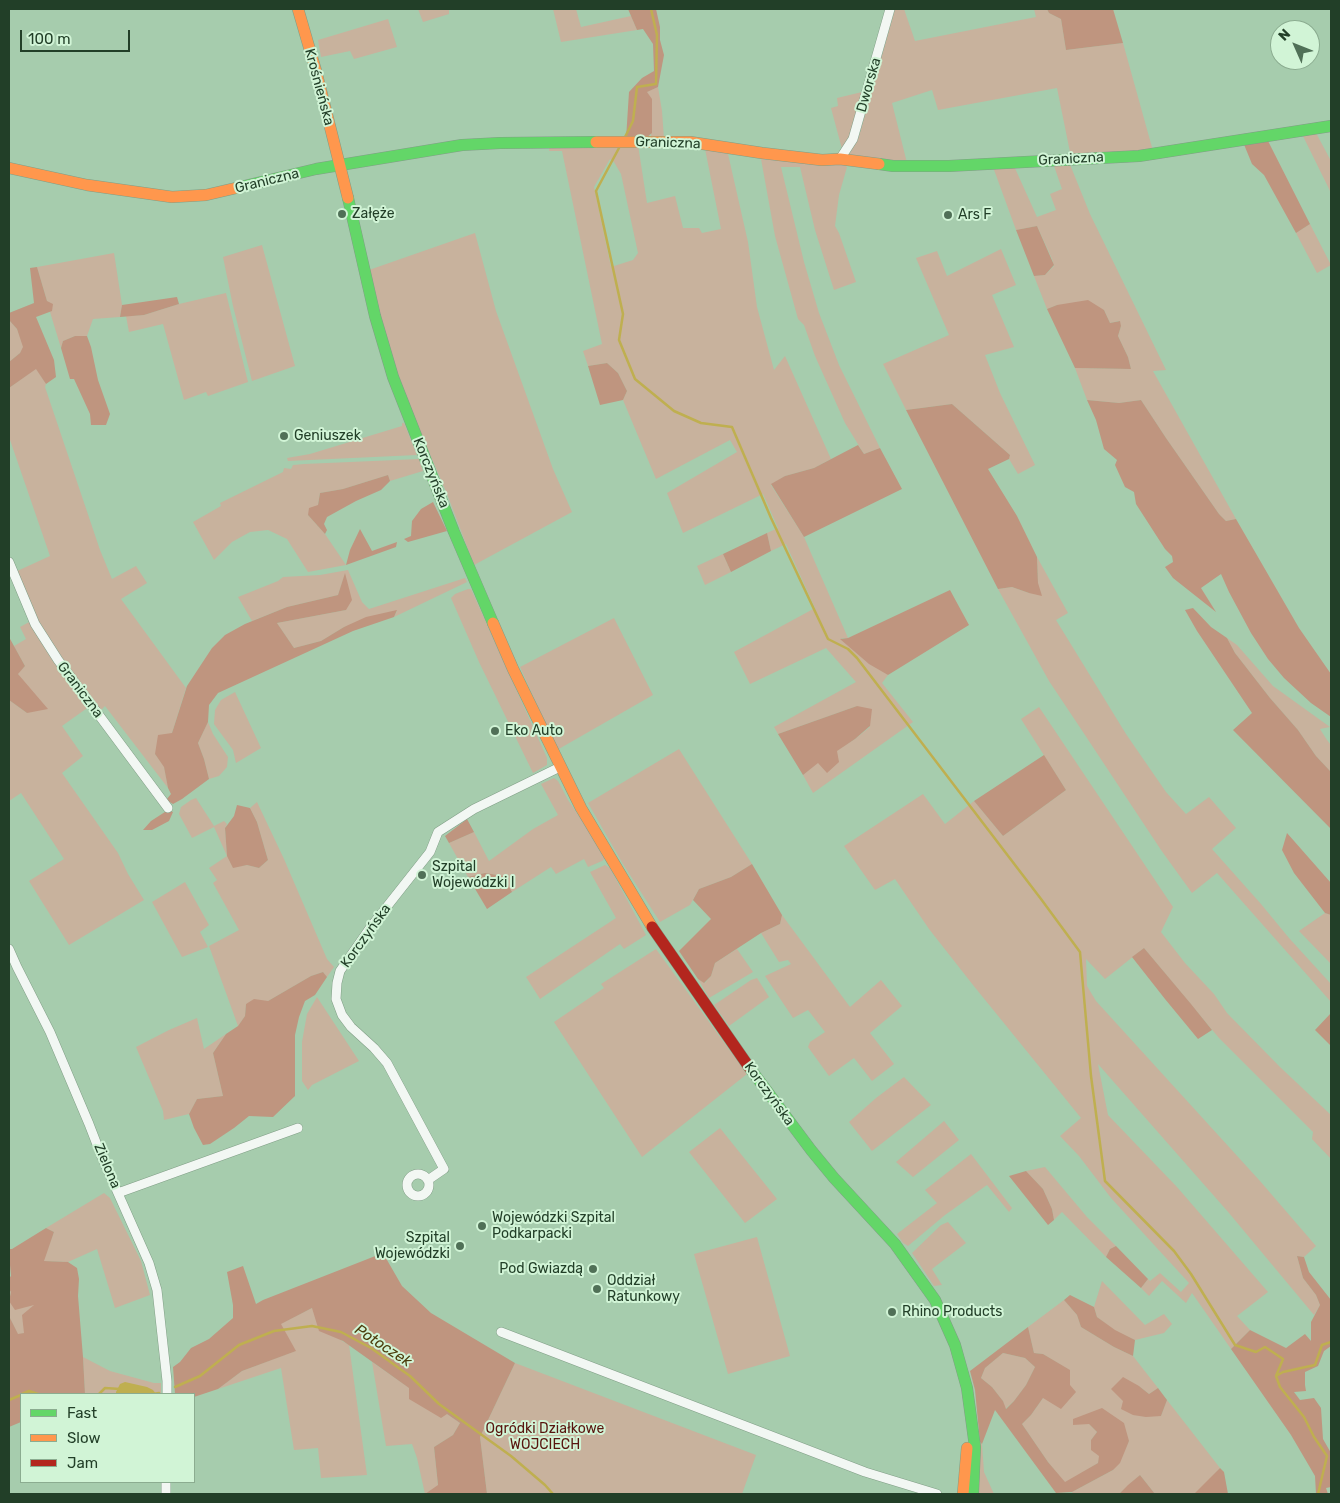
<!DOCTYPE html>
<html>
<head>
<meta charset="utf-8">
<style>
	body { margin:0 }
	#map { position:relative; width:1340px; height:1503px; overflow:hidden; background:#a6ccad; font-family:Rubik,sans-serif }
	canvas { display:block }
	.frame { position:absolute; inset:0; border:10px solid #223f28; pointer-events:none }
	.legend { position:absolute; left:20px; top:1393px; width:175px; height:90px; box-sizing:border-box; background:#d1f4d6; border:1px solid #8bac90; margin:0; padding:6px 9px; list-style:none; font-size:15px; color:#223f28 }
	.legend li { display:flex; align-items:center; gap:10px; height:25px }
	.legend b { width:25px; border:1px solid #8bac90 }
	.north { position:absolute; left:1270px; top:20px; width:50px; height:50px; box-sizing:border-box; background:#d1f4d6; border:1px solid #8bac90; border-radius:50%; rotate:314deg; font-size:14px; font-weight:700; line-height:20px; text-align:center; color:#223f28 }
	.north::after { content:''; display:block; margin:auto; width:18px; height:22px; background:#507057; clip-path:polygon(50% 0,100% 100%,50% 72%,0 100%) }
	.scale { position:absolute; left:20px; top:30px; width:110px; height:22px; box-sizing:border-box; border:2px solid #223f28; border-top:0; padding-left:6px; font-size:15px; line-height:18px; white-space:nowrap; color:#223f28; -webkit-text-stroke:4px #d1f4d6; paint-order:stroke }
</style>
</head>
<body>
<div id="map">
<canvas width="1340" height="1503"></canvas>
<div class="frame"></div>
<ul class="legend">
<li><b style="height:6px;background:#63d668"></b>Fast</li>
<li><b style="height:6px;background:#ff974d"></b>Slow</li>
<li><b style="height:6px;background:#b3261e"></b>Jam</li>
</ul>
<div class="north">N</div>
<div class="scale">100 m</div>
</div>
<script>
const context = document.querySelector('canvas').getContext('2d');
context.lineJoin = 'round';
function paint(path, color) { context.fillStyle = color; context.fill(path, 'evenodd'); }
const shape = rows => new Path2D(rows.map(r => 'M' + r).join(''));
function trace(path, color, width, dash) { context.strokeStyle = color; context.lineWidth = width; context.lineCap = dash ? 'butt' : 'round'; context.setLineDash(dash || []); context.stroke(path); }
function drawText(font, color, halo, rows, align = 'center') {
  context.font = font + ' Rubik,sans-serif'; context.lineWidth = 4; context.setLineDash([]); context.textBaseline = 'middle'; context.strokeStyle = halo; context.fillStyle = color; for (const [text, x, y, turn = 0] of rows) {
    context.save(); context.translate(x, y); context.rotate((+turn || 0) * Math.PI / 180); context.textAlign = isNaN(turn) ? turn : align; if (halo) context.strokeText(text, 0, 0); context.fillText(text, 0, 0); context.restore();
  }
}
paint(shape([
	[418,9,449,9,449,14,423,22],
	[553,9,576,9,581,27,631,16,637,30,561,42],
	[895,9,904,9,915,41,1036,17,1034,9,1047,9,1049,13,1061,19,1066,50,1123,43,1153,151,1071,157,1057,88,938,110,932,90,892,103,907,163,849,156,850,153,859,136],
	[388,19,397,47,354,59,350,51,321,57,318,40],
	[658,87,662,111,664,139,651,138,652,100,646,92],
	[862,92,850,136,842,149,831,108,838,106,837,98],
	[1315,131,1331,161,1331,193,1301,132],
	[550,145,638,145,647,203,675,196,683,228,699,228,702,233,721,229,705,149,728,154,748,242,757,307,774,370,785,356,831,459,814,468,785,476,771,485,804,537,848,638,841,638,888,675,882,683,913,722,813,793,803,775,818,762,855,739,870,727,857,706,778,734,774,727,856,682,826,648,750,684,734,652,815,608,786,544,771,551,767,533,778,528,763,494,683,533,667,493,737,452,730,440,656,479,623,400,627,391,618,373,607,363,588,366,583,351,602,344,562,151,549,151],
	[610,159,614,162,621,174,638,253,633,260,611,267,594,187],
	[761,159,841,162,847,167,839,195,835,226,839,233,856,282,834,290,815,230,800,167,781,167,804,262,819,313,839,365,880,448,864,454,845,423,815,356,804,325,798,319,775,236],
	[1069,162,1090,214,1166,370,1153,371,1236,519,1226,521,1219,514,1166,438,1141,400,1119,403,1087,400,1075,368,1131,369,1128,357,1118,336,1121,326,1119,321,1110,323,1104,310,1057,305,1047,309,1034,276,1045,275,1054,266,1052,259,1037,226,1016,230,993,167,1014,166,1037,217,1056,210,1050,194,1062,189,1053,163],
	[1310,224,1331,265,1317,273,1296,233],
	[475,233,496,311,553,469,572,512,474,565,447,494,404,394,382,321,369,270],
	[262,245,295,366,252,381,233,306,223,257],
	[1001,249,1016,285,992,295,1014,347,985,355,1000,393,1035,465,1018,474,1009,459,1010,455,952,404,906,410,883,364,949,335,916,258,937,251,947,276],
	[114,253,122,305,120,317,93,319,87,336,75,336,63,341,61,348,50,312,52,310,47,301,37,267],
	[226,293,248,382,208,396,206,392,184,400,163,324,129,332,126,316,144,315,179,304],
	[9,320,17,329,24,347,20,353,9,362],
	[36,368,46,384,45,387,100,550,112,579,136,566,147,583,121,599,186,688,172,733,155,754,164,766,168,788,105,706,99,712,54,649,36,618,15,572,50,556,9,437,9,388],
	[402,423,404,423,417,455,288,461,287,458,310,454,402,426],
	[419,459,423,471,390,481,388,475,343,489,320,493,318,505,308,515,325,534,346,565,308,572,287,539,268,530,250,532,232,542,214,560,193,522,221,506,220,503,283,472,284,468,291,469,293,465,304,464],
	[723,554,731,572,705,585,697,566],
	[1037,557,1068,613,1056,620,1126,734,1166,792,1186,814,1209,797,1236,828,1212,849,1261,904,1289,938,1331,984,1331,1002,1217,873,1192,893,1161,850,1081,729,1049,681,998,589,1012,587,1029,593,1038,583],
	[348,570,362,602,369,609,465,578,467,582,394,617,397,611,344,627,321,641,294,648,277,623,346,610,345,574,338,595,287,607,252,621,238,597,278,581,283,577,320,575],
	[468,589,471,589,547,758,547,765,533,773,479,662,451,598,455,594],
	[614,618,653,695,557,750,520,667],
	[31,621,90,706,62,726,83,756,62,773,118,853,128,874,144,900,69,945,29,881,64,859,21,793,9,801,9,700,27,713,18,673,25,666,14,646,26,639,20,627],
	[1227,638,1237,645,1273,686,1330,727,1320,729,1327,740,1331,745,1331,772,1316,756,1298,730,1270,698,1235,653],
	[235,692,261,748,236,763,233,750,214,724,215,710,221,700],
	[1039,707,1173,907,1161,932,1185,963,1214,994,1227,1013,1280,1067,1331,1115,1331,1159,1312,1139,1313,1132,1219,1038,1144,948,1105,979,1086,959,1087,986,1096,1001,1260,1181,1316,1246,1304,1257,1297,1256,1303,1278,1316,1295,1320,1305,1314,1315,1229,1213,1098,1064,1108,1115,1177,1187,1268,1292,1237,1316,1250,1330,1231,1349,1192,1293,1186,1303,1162,1281,1149,1296,1141,1288,1148,1279,1150,1281,1160,1273,1181,1292,1189,1283,1111,1198,1079,1156,1060,1136,1081,1118,973,985,929,929,895,879,875,890,844,846,923,794,945,824,974,801,1003,836,1066,790,1021,719],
	[208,722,213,734,228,757,227,767,219,776,209,779,204,759,198,743],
	[679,749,752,864,731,877,699,889,690,905,660,922,623,864,588,803],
	[554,778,558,781,568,800,607,857,602,861,588,867,584,859,556,874,551,867,512,892,502,876,485,873,468,877,449,843,474,832,489,861,533,829,558,815,541,784],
	[196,798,214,826,224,821,227,824,225,828,227,856,233,867,247,865,259,868,268,860,257,822,250,808,257,802,284,859,327,959,334,967,327,977,323,972,311,976,268,1001,246,1004,245,1016,238,1026,209,946,239,930,213,883,217,880,209,868,227,856,214,827,192,838,179,814,181,807,191,800],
	[605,865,610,868,646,935,624,949,620,944,540,999,526,977,616,918,590,872],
	[185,882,209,925,200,932,208,947,182,957,152,902],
	[1325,913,1331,915,1331,964,1299,931],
	[782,915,850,1007,881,980,902,1006,870,1033,894,1064,872,1081,854,1058,829,1076,808,1047,810,1042,825,1032,808,1010,793,1018,765,976,791,964,788,960,779,962,761,933,780,924],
	[656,949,747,1074,642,1157,554,1022,604,988,601,984],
	[737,949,753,972,709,998,698,979,705,983,711,976,715,963],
	[757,978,769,997,729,1026,714,1005,751,980],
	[317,997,359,1061,312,1085,308,1090,302,1081,302,1042,307,1014],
	[197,1018,204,1049,226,1034,213,1053,223,1096,197,1099,189,1114,164,1120,163,1111,136,1047,169,1030],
	[904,1077,931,1105,872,1151,849,1122,876,1098],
	[944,1121,959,1140,913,1177,896,1162],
	[720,1128,777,1199,745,1223,689,1152],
	[971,1154,1012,1208,1009,1212,987,1185,945,1215,908,1246,903,1243,897,1234,937,1203,925,1190],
	[1045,1167,1087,1217,1116,1246,1110,1249,1106,1257,1062,1212,1054,1220,1052,1209,1043,1189,1026,1171],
	[104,1193,110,1198,141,1261,150,1295,115,1308,97,1249,68,1262,43,1261,54,1232,46,1228],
	[948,1222,966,1243,932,1269,942,1285,934,1286,912,1253,941,1225],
	[757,1237,790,1356,728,1374,694,1254],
	[1102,1281,1145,1325,1164,1314,1172,1324,1164,1333,1135,1340,1115,1331,1097,1317,1094,1307],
	[9,1289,11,1292,9,1301,35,1305,24,1333,18,1335,9,1316],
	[1064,1300,1077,1315,1081,1327,1114,1347,1133,1356,1158,1388,1149,1394,1139,1386,1161,1416,1167,1400,1220,1468,1197,1493,1194,1494,1155,1494,1140,1475,1119,1494,1073,1494,1072,1492,1113,1470,1129,1441,1089,1424,1097,1432,1091,1440,1100,1455,1098,1463,1065,1483,1048,1462,1022,1424,1031,1415,1043,1398,1070,1385,1069,1370,1043,1354,1034,1353,1028,1327],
	[312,1308,342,1341,349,1345,367,1475,321,1478,318,1448,294,1450,281,1368,218,1389,242,1371,295,1351,280,1324],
	[1003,1353,1025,1358,1035,1367,1026,1385,1014,1401,1005,1409,1003,1401,992,1387,981,1378,985,1368],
	[83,1357,110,1371,154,1383,161,1383,161,1394,85,1394],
	[372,1362,460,1423,453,1435,434,1447,438,1486,425,1494,417,1458,412,1444,386,1446],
	[515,1363,756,1455,742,1494,487,1494,480,1437],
	[980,1442,982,1444,984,1472,994,1494,977,1494]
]), '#c8b29d');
paint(shape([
	[628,9,656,9,660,27,660,40,664,55,658,87,647,92,652,99,652,133,646,138,626,139,629,92,642,78,654,71,653,44,643,29,637,30],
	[1047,9,1113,9,1123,43,1066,50,1061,19,1049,13],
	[1267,139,1310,224,1296,233,1264,175,1252,164,1243,142],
	[1037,226,1054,265,1045,275,1034,276,1016,230],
	[37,267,47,301,53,304,52,311,36,317,54,360,56,377,46,384,36,369,9,388,9,362,20,353,23,347,17,329,9,320,9,313,34,303,30,268],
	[177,297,179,304,144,315,120,317,122,305],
	[1088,300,1104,310,1110,323,1120,321,1121,326,1118,336,1128,357,1131,369,1075,368,1047,309,1057,305],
	[75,336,87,336,91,347,98,380,110,414,106,425,91,425,90,414,74,379,70,379,61,348,63,341],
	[607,363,618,373,627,391,623,400,600,405,588,366],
	[1087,400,1119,403,1141,400,1166,438,1219,514,1226,521,1236,519,1299,628,1331,674,1331,717,1311,703,1284,678,1268,659,1251,633,1229,592,1221,574,1201,588,1216,612,1173,578,1165,567,1173,562,1172,556,1165,549,1136,504,1134,492,1125,487,1115,465,1117,460,1104,449,1096,420],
	[952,404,1010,455,1009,459,988,469,1017,516,1037,557,1038,583,1042,596,1029,593,1012,587,998,589,906,410],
	[858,445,864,454,880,448,902,489,804,537,771,484,785,476,814,468],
	[388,475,390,481,381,490,356,501,327,517,324,524,327,530,325,534,308,515,309,508,318,505,320,493,343,489],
	[433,502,447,531,408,542,404,539,411,536,412,521,421,509],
	[360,529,372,551,397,542,396,547,346,565,350,550],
	[767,533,771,551,731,572,723,554],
	[345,573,352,600,346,610,277,623,294,648,321,641,344,627,366,617,397,610,394,617,353,631,218,693,209,705,208,722,198,743,204,759,209,779,182,799,173,804,166,800,171,794,168,788,164,767,155,754,158,735,172,733,187,686,212,648,225,635,245,624,287,607,338,595],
	[950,590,969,625,888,675,869,664,840,639,848,638],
	[1193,608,1211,627,1227,638,1235,653,1270,698,1298,730,1316,756,1331,772,1331,829,1233,730,1252,713,1197,631,1185,610],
	[9,637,25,666,18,674,48,709,27,713,9,700],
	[857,706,872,709,870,726,855,739,837,751,839,762,827,773,818,763,803,775,778,734],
	[1044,755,1066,790,1003,836,974,801],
	[237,805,250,808,257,822,268,860,259,868,247,865,233,868,227,856,225,828,234,816],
	[168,810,173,812,169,821,152,830,143,830,151,821],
	[467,819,474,832,449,843,445,836],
	[1287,833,1331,883,1331,915,1325,913,1294,873,1282,850],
	[752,864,782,915,780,924,761,933,715,963,711,976,704,983,698,979,679,951,711,919,693,900,699,889,731,877],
	[485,873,503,876,512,892,487,909,468,877],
	[1144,948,1191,1004,1212,1030,1198,1039,1165,999,1132,957],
	[323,972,327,977,315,995,305,1001,299,1017,295,1035,295,1096,273,1117,249,1116,234,1128,210,1144,203,1145,194,1128,189,1114,197,1099,223,1096,213,1053,226,1034,238,1026,245,1016,246,1004,254,999,268,1001,311,976],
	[1331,1013,1331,1046,1315,1030],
	[1026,1171,1043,1189,1052,1209,1054,1220,1048,1225,1009,1176],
	[46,1228,54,1232,44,1261,68,1262,77,1268,79,1279,78,1296,83,1357,85,1394,21,1394,21,1422,9,1427,9,1316,18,1334,24,1333,22,1315,34,1305,15,1310,9,1301,11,1292,9,1289,9,1278,11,1276,10,1265,9,1265,9,1249,12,1249],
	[1116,1246,1148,1279,1141,1288,1106,1257,1110,1249],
	[383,1253,402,1286,431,1313,515,1363,480,1437,487,1494,425,1494,438,1485,434,1447,453,1435,460,1423,447,1414,441,1418,409,1399,409,1388,343,1341,319,1331,312,1308,281,1324,296,1351,242,1371,218,1389,194,1397,194,1394,175,1394,173,1367,180,1362,191,1348,209,1339,233,1318,233,1305,227,1272,243,1266,256,1304,263,1300],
	[1297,1256,1304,1257,1309,1272,1331,1300,1331,1346,1324,1351,1318,1366,1305,1372,1305,1385,1306,1391,1294,1392,1300,1400,1314,1398,1321,1408,1323,1439,1331,1453,1330,1472,1331,1487,1326,1488,1328,1494,1316,1494,1315,1476,1291,1435,1231,1349,1250,1330,1286,1348,1305,1334,1311,1341,1311,1322,1320,1305,1316,1295,1303,1278],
	[1070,1295,1094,1307,1097,1317,1115,1330,1135,1340,1133,1356,1114,1347,1081,1327,1077,1315,1064,1300],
	[1028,1327,1034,1353,1043,1354,1070,1370,1070,1385,1076,1392,1061,1409,1043,1398,1031,1415,1022,1424,1048,1462,1065,1482,1098,1463,1099,1456,1091,1450,1091,1440,1097,1432,1089,1424,1073,1425,1073,1419,1102,1408,1124,1423,1129,1441,1120,1463,1113,1470,1072,1492,1056,1493,995,1410,982,1444,980,1442,975,1390,970,1371],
	[1003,1353,1025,1358,1035,1367,1026,1385,1014,1401,1006,1409,1003,1401,992,1387,981,1378,985,1368],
	[1123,1377,1139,1386,1149,1394,1158,1388,1167,1400,1161,1416,1146,1417,1133,1415,1121,1409,1123,1401,1111,1389],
	[1220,1468,1224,1472,1228,1494,1194,1494],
	[1140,1475,1155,1494,1119,1494,1128,1485]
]), '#bf957f');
paint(shape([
	[125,1382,147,1387,153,1390,156,1394,116,1394,116,1392,120,1384]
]), '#bfaf50');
trace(shape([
	[625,137,633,121,637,87,656,84,657,35,651,9],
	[619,148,596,191,623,314,619,340,635,379,674,411,701,423,732,427,771,518,828,639,848,649,857,658,1041,899,1080,952,1091,1076,1105,1181,1174,1251,1191,1274,1235,1345,1256,1352,1265,1347,1283,1359,1276,1376],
	[175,1387,200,1376,239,1345,274,1331,312,1326,341,1332,371,1348,410,1376,439,1404,511,1456,545,1485,553,1494],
	[22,1394,29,1391,38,1394],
	[99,1394,105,1388,120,1389],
	[153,1394,159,1393],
	[9,1400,21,1395],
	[1318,1494,1327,1456,1314,1437,1304,1417,1280,1387,1276,1376,1283,1372,1315,1365,1322,1345,1331,1342]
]), '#bfaf50', 2.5);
const street = shape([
	[840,159,853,139,890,9],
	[9,562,35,624,58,660,168,808],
	[9,949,17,967,50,1032,89,1124,101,1155,149,1263,157,1290,167,1381,167,1394],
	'407 1185a11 11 0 1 1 22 0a11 11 0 1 1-22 0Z',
	[428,1180,444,1169,387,1063,374,1048,351,1027,342,1015,336,999,337,983,340,971,370,928,430,852,438,832,474,809,560,767],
	[118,1193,298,1128],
	[501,1332,865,1472,937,1494],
	[166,1482,166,1494]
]);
const fast = shape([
	[879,164,893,166,949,166,1139,156,1331,126],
	[236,188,316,169,462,145,500,143,596,142],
	[348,198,375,316,393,377,454,532,493,623],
	[749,1067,811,1150,834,1178,895,1244,935,1300,955,1345,967,1388,975,1447,973,1494]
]);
const slow = shape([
	[298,9,316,71,348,198],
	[596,142,690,142,762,153,822,160,840,159,879,164],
	[9,168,87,185,172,197,206,195,236,188],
	[493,623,513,669,581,808,652,927],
	[963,1494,967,1448]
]);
const jam = shape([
	[652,927,749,1067]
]);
trace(street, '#809e86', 10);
trace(fast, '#809e86', 12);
trace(slow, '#809e86', 12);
trace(jam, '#809e86', 12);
trace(street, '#f2f7f3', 9);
trace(fast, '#63d668', 11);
trace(slow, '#ff974d', 11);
trace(jam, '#b3261e', 11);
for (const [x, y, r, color] of [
	[342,214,5,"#507057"],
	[948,215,5,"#507057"],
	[284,436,5,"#507057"],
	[495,731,5,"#507057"],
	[422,875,5,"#507057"],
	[482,1226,5,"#507057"],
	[460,1246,5,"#507057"],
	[593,1269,5,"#507057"],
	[597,1289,5,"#507057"],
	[892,1312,5,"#507057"]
]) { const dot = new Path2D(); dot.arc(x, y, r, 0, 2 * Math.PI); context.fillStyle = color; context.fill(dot); trace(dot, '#d1f4d6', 2); }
drawText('14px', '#223f28', '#d1f4d6', [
	["Dworska",869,85,-74],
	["Krośnieńska",319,87,75],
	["Graniczna",668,143,2],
	["Graniczna",1071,159,-3],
	["Graniczna",267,181,-14],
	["Korczyńska",431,473,68],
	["Graniczna",80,690,53],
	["Korczyńska",366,936,-54],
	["Korczyńska",769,1094,54],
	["Zielona",107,1166,67]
]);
drawText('14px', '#223f28', '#d1f4d6', [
	["Załęże",352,214],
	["Ars F",958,215],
	["Geniuszek",294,436],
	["Eko Auto",505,731],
	["Szpital",432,867],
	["Wojewódzki I",432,883],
	["Wojewódzki Szpital",492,1218],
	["Podkarpacki",492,1234],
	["Szpital",450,1238,"right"],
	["Wojewódzki",450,1254,"right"],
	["Pod Gwiazdą",583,1269,"right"],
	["Oddział",607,1281],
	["Ratunkowy",607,1297],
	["Rhino Products",902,1312]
], 'left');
drawText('14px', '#58140e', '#d1f4d6', [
	["Ogródki Działkowe",545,1429],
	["WOJCIECH",545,1445]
]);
drawText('italic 15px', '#4c3c0c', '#d1f4d6', [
	["Potoczek",383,1346,33]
]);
</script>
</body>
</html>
